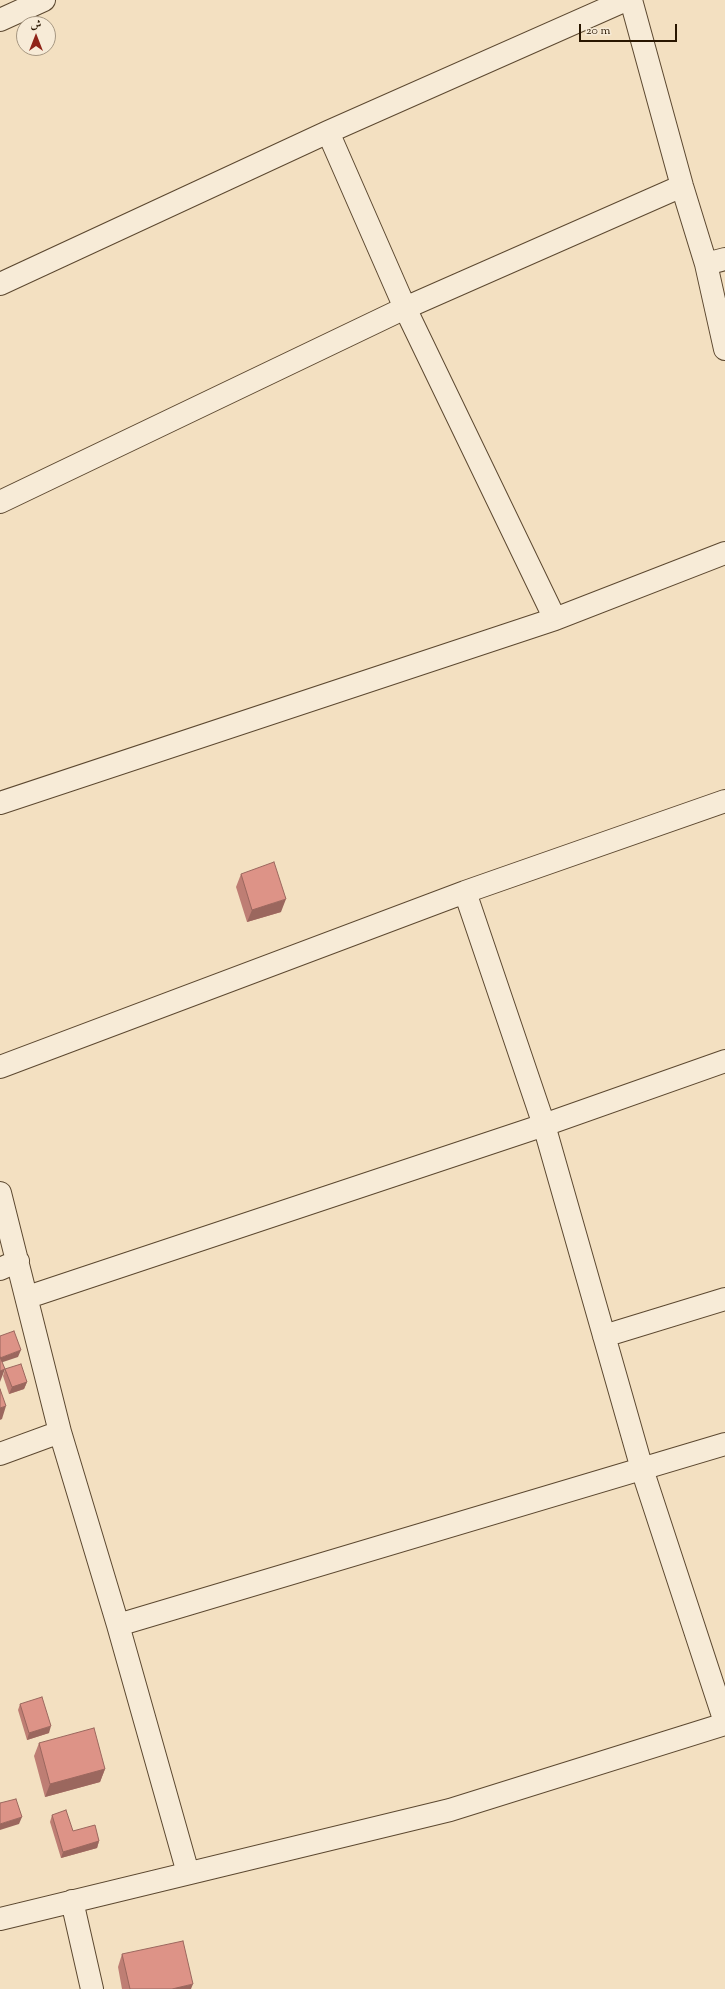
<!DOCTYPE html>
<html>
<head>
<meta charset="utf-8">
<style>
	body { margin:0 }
	#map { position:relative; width:725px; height:1989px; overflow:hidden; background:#f3e0c1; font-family:"Sorts Mill Goudy",Amiri,serif }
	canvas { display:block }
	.north { position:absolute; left:16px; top:16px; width:40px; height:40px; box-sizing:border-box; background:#f7ebd7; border:1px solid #a59681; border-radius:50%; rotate:0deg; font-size:11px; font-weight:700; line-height:16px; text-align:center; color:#291600 }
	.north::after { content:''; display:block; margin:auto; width:14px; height:18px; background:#8f2418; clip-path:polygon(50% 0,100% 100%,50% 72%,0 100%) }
	.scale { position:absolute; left:579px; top:24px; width:98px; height:18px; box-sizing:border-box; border:2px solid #291600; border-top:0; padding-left:5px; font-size:12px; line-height:14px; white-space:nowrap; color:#291600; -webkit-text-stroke:3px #f7ebd7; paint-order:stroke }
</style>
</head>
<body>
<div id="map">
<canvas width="725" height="1989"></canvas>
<div class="north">ش</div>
<div class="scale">20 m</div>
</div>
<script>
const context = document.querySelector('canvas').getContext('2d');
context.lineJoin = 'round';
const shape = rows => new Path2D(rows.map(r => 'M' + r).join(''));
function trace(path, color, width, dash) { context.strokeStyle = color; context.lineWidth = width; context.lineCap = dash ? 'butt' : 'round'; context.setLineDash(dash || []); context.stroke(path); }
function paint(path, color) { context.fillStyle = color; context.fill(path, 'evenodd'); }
const minor = shape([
	[631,0,682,186,706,264,725,349],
	[0,20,44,0],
	[328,132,405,308,555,619],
	[706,264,725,259],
	[0,284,328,132,626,0],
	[0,502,405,308,682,186],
	[0,803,555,619,725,553],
	[465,892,544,1125,642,1469,725,1722],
	[0,1067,465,892,725,801],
	[0,1193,60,1432,118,1625,188,1873],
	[0,1269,18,1261],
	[28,1297,544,1125,725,1061],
	[604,1336,725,1299],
	[0,1454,60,1432],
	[118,1625,725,1444],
	[72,1901,92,1989],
	[0,1919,450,1810,725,1724]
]);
trace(minor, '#5c4830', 24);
trace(minor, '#f7ebd7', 22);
paint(shape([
	[241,874,281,912,247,922,236,887],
	[5,1369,27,1382,24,1389,9,1394,3,1376],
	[20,1704,49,1733,27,1740,18,1710],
	[39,1743,105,1769,100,1782,45,1797,34,1756],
	[52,1815,73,1831,99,1841,97,1848,61,1858,50,1822],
	[122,1954,191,1989,122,1989,118,1967]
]), '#be7e74');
paint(shape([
	[286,899,281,912,247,922,252,910],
	[21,1350,18,1357,0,1363,0,1358],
	[5,1369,0,1382,0,1371],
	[27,1382,24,1389,9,1394,12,1387],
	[6,1406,2,1419,0,1420,0,1408],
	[51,1726,49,1733,27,1740,29,1733],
	[105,1769,100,1782,45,1797,50,1784],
	[22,1817,19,1824,0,1830,0,1824],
	[99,1841,97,1848,61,1858,63,1852],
	[193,1984,191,1989,172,1989]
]), '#9b675e');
const building = shape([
	[274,862,286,899,252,910,241,874,274,862],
	[14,1331,21,1350,0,1358,0,1336,14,1331],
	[0,1357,5,1369,0,1371,0,1357],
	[21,1364,27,1382,12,1387,5,1369,21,1364],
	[0,1389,6,1406,0,1408,0,1389],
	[42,1697,51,1726,29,1733,20,1704,42,1697],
	[94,1728,105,1769,50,1784,39,1743,94,1728],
	[16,1799,22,1817,0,1824,0,1803,16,1799],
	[66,1810,73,1831,95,1825,99,1841,63,1852,52,1815,66,1810],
	[183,1941,193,1984,172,1989,130,1989,122,1954,183,1941]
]);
paint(building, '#dd9387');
trace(building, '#9b675e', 1);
</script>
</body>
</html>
